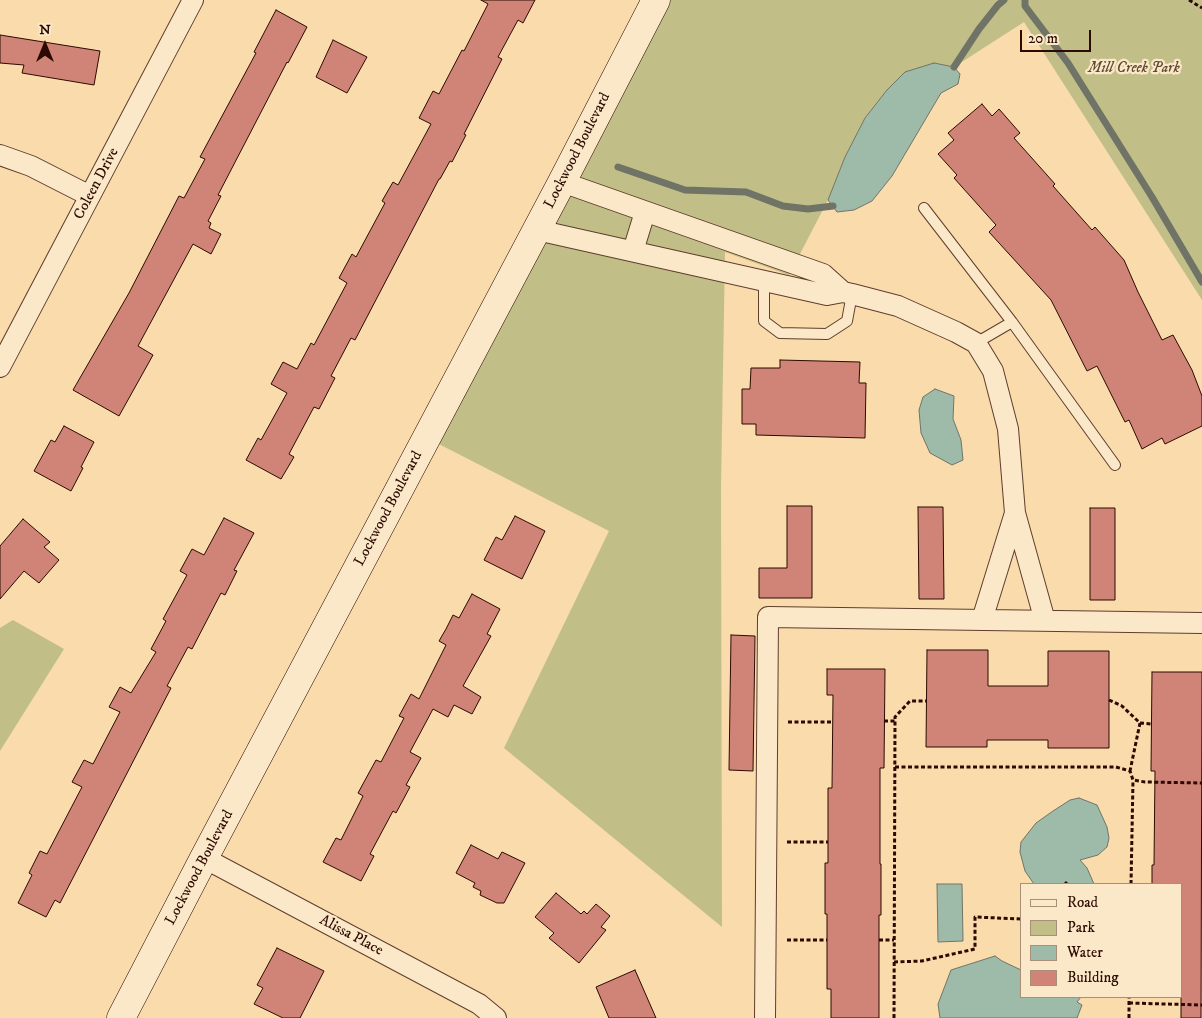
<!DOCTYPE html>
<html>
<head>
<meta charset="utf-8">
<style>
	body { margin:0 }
	#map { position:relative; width:1202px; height:1018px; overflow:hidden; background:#f9dbac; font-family:"IM FELL DW Pica",serif }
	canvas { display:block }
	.legend { position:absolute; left:1020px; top:883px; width:162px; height:115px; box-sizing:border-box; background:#fbe8c9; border:1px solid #a88f79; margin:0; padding:6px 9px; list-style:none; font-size:15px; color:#2c0a01 }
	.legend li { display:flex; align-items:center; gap:10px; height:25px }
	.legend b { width:25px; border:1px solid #a88f79 }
	.north { position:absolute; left:20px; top:20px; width:50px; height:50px; -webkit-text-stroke:4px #fbe8c9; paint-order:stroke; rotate:0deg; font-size:14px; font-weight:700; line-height:20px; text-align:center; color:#2c0a01 }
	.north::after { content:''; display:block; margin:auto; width:18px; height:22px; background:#2c0a01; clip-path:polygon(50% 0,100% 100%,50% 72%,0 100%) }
	.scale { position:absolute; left:1020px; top:30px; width:71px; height:22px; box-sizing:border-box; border:2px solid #2c0a01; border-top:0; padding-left:6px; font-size:15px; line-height:18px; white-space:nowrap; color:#2c0a01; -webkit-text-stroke:4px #fbe8c9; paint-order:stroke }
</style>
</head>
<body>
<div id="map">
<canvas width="1202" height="1018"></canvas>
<ul class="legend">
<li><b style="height:6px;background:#fbe8c9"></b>Road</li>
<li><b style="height:14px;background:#c1bf87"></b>Park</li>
<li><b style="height:14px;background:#9ebbaa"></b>Water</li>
<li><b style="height:14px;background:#cf8477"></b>Building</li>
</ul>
<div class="north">N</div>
<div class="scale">20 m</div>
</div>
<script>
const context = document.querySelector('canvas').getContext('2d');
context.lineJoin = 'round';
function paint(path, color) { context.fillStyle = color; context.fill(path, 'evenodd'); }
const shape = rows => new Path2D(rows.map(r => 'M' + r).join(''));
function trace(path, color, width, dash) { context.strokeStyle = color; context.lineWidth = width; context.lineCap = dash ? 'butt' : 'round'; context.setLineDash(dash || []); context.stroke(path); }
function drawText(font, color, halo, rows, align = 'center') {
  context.font = font + ' "IM FELL DW Pica",serif'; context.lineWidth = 4.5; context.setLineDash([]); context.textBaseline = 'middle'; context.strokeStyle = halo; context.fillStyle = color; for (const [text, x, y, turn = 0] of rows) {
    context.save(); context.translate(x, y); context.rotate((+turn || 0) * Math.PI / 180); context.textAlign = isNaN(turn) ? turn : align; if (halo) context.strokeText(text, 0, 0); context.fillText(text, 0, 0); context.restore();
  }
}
paint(shape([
	[656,0,1202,0,1202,300,1024,22,954,67,934,63,887,90,865,118,845,157,828,200,789,275,725,252,721,487,722,927,504,748,609,531,427,438],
	[13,620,64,649,0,751,0,628]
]), '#c1bf87');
const water = shape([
	[934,63,954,67,960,74,958,84,941,93,892,176,872,201,854,210,837,212,828,200,845,157,865,118,887,90,905,72,934,63],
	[935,389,954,396,953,419,961,440,963,460,952,465,930,453,921,433,919,410,923,397,935,389],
	[1079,798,1097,805,1107,827,1109,838,1107,847,1098,855,1080,860,1087,868,1094,884,1034,884,1025,871,1020,852,1021,842,1036,823,1053,811,1070,800,1079,798],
	[937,884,962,884,963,941,938,942,937,884],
	[995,956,1002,961,1021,970,1021,997,1081,997,1077,1002,1082,1005,1077,1018,940,1018,938,1004,951,970,995,956]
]);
paint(water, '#9ebbaa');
trace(water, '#707466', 1);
trace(shape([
	[1025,0,1025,6,1068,63,1152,197,1202,282],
	[954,67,979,29,998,5,1004,0],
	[618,167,685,190,746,192,783,206,808,209,833,206]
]), '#707466', 7);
const building = shape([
	[481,0,535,0,523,23,518,20,498,57,502,59,464,134,466,135,452,162,450,161,440,179,439,179,355,340,351,338,331,376,335,378,319,409,314,407,289,454,294,457,281,479,246,460,258,438,261,440,287,393,271,384,283,362,297,369,311,343,314,345,347,283,339,278,352,254,356,257,385,203,382,201,393,182,398,185,431,124,419,118,433,91,439,94,462,50,464,51,488,4,481,0],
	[276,10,307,27,288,63,287,62,218,195,221,196,208,221,211,223,209,228,221,234,211,254,193,244,138,346,153,355,119,416,73,390,129,293,179,196,184,198,205,159,200,157,256,53,254,52,276,10],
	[0,35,100,51,94,85,22,73,24,65,0,63,0,35],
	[333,40,367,57,347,93,316,77,333,40],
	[982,104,992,116,999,109,1020,133,1014,138,1055,184,1053,186,1092,230,1095,227,1124,260,1138,292,1162,340,1173,335,1192,370,1202,396,1202,426,1165,444,1162,438,1142,449,1129,420,1125,422,1097,366,1087,371,1051,300,989,232,996,225,954,178,957,175,938,154,954,140,948,133,982,104],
	[780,360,860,362,859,383,866,383,865,438,756,435,756,424,742,424,742,389,750,389,751,368,780,368,780,360],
	[64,426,94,442,81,467,83,468,71,491,34,471,51,440,55,442,64,426],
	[787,506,812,506,812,598,759,598,759,568,787,568,787,506],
	[918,507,943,507,944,599,919,599,918,507],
	[1090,508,1115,508,1115,600,1090,600,1090,508],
	[515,516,545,531,522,579,484,560,496,537,502,540,515,516],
	[224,518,254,533,234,570,237,571,225,595,221,593,192,649,188,647,167,686,171,688,60,903,55,900,46,917,18,903,32,875,29,873,40,851,47,854,82,787,72,782,84,760,93,764,120,712,109,707,120,687,131,693,156,652,151,649,166,621,163,619,187,575,180,571,192,549,204,555,224,518],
	[23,519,50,542,44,547,59,560,39,583,24,571,0,599,0,546,23,519],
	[472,594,500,609,487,634,491,636,463,686,481,697,472,714,454,705,448,717,433,709,410,752,421,758,406,785,410,787,396,813,393,811,370,854,374,856,361,881,323,862,336,838,341,840,363,796,358,793,376,760,381,762,404,718,399,716,411,694,419,699,446,645,439,641,446,629,453,615,459,618,472,594],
	[731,635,755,636,753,771,729,770,731,635],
	[927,650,988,650,988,686,1048,686,1048,651,1109,651,1109,748,1048,748,1048,740,987,740,987,747,926,747,927,650],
	[827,669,885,669,884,768,880,768,880,864,881,864,881,915,879,915,879,1018,831,1018,831,989,827,989,827,914,825,914,825,863,828,863,828,788,832,788,833,695,827,695,827,669],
	[1152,672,1202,672,1201,1018,1181,1018,1181,884,1152,884,1152,865,1154,865,1155,771,1151,771,1152,672],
	[471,845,498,859,502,852,525,863,504,903,497,903,480,895,481,891,473,887,475,883,456,873,471,845],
	[556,893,581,914,584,911,587,914,596,904,610,916,601,927,606,930,579,963,549,938,554,933,535,917,556,893],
	[277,948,324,971,300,1018,283,1018,254,1004,263,988,257,985,277,948],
	[635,970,656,1018,609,1018,596,987,635,970]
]);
paint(building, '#cf8477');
trace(building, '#2c0a01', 1);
const service = shape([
	[924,208,1012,322,976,343],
	[764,281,764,321,780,333,827,334,847,321,852,294],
	[1012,322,1115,465]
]);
const minor = shape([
	[0,155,31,166,90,196],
	[562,182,823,274,843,292],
	[537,230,827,295,843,292,852,294,898,306,956,332,976,343,993,371,1008,429,1015,513,1045,621],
	[633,251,645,212],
	[0,367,193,0],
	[982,620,1015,513],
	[204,858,479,1004,496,1018],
	[765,1018,768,617,1202,623]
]);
const secondary = shape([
	[121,1018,204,858,562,182,656,0]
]);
trace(service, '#5f3e2c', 12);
trace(minor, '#5f3e2c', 22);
trace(secondary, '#2c0a01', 29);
trace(shape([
	[1189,0,1202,8],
	[1109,700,1122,706,1140,723,1130,771],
	[884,721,895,721],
	[788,722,833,722],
	[1140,723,1151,724],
	[895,767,1116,767,1130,771,1133,780,1145,782,1202,783],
	[787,842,828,842],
	[1065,884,1067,882],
	[1131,884,1133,780],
	[787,940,827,940],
	[879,940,894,940],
	[894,962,922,961,975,949,975,917,1021,919],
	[1129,1003,1202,1005],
	[894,1018,895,717,910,701,927,701],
	[1129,1018,1129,997]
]), '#2c0a01', 3, [4, 2.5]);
trace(service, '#fbe8c9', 10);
trace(minor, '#fbe8c9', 20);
trace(secondary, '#fbe8c9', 28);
drawText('italic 15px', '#604930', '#fbe8c9', [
	["Mill Creek Park",1134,69]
]);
drawText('15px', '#2c0a01', '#fbe8c9', [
	["Lockwood Boulevard",578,151,-63],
	["Coleen Drive",97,184,-62],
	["Lockwood Boulevard",389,509,-62],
	["Lockwood Boulevard",200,868,-62],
	["Alissa Place",351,936,28]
]);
</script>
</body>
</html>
